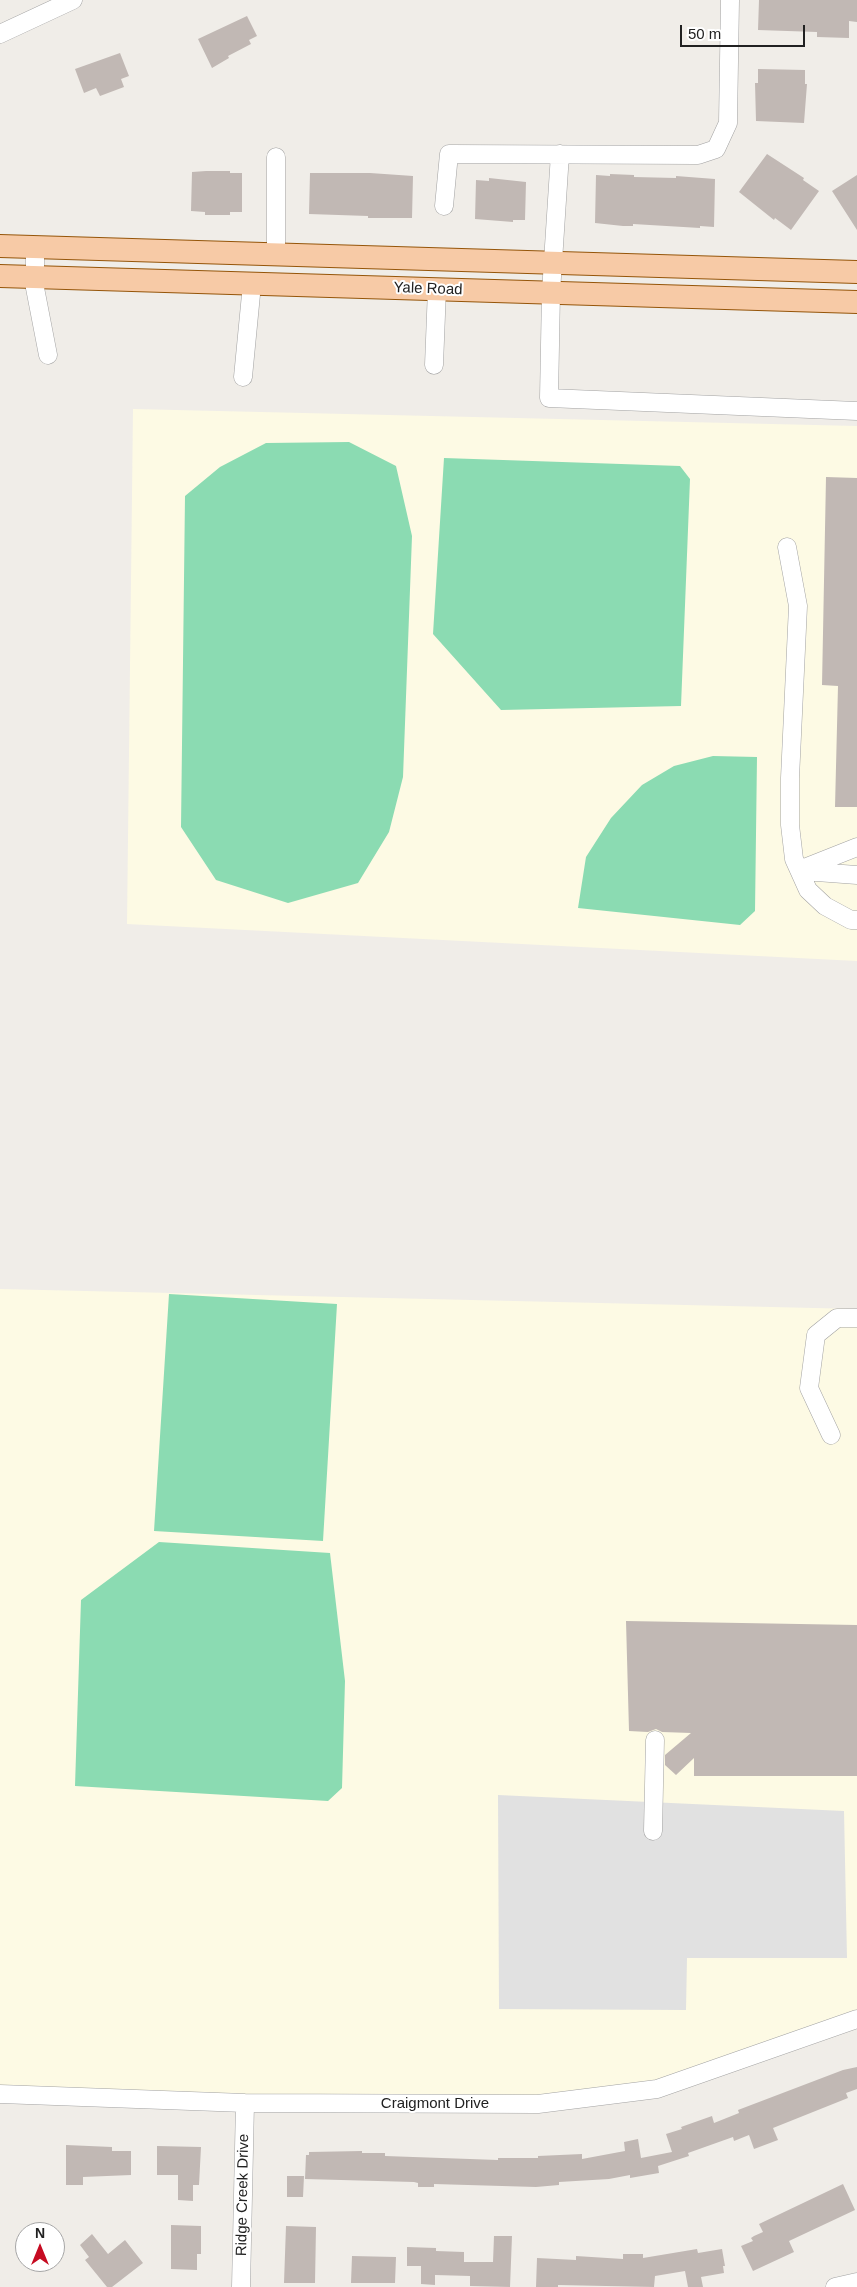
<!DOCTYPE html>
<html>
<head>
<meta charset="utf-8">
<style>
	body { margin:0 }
	#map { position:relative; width:857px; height:2287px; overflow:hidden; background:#f0ede8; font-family:Helvetica,sans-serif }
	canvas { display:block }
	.north { position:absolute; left:15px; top:2222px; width:50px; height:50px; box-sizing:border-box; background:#fff; border:1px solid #a6a6a6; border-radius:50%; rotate:0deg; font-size:14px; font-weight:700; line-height:20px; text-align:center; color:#212121 }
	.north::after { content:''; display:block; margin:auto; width:18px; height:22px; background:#c60b22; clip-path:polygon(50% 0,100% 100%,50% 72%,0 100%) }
	.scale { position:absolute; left:680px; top:25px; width:125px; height:22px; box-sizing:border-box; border:2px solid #212121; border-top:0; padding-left:6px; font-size:15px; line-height:18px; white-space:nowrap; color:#212121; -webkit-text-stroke:4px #fff; paint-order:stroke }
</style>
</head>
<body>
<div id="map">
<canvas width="857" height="2287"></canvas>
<div class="north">N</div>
<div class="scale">50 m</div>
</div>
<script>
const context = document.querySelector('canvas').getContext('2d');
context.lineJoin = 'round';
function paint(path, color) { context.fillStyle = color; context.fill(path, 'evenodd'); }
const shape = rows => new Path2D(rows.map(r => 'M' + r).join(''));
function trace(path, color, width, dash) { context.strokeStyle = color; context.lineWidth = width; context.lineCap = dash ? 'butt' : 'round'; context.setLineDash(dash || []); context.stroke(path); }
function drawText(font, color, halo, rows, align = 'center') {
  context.font = font + ' Helvetica,sans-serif'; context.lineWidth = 4; context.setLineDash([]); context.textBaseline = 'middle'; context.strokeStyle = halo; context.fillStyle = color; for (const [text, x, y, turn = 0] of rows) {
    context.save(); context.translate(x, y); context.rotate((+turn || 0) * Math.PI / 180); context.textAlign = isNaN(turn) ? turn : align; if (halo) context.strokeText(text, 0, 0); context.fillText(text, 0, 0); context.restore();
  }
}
paint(shape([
	[133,409,857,426,857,961,127,924],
	[0,1289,857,1309,857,2019,657,2089,538,2104,0,2094]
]), '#fdfae4');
paint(shape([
	[349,442,396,466,412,536,403,777,389,832,358,883,288,903,216,880,181,827,185,496,220,467,266,443],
	[444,458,680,466,690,479,681,706,501,710,433,634],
	[713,756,757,757,755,911,740,925,578,908,586,857,611,818,642,785,674,766],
	[169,1294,337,1304,323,1541,154,1531],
	[159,1542,330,1553,345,1681,342,1788,328,1801,75,1786,81,1600]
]), '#8bdbb2');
paint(shape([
	[498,1795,844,1811,847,1958,687,1958,686,2010,499,2009]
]), '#e1e1e1');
paint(shape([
	[759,0,857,0,857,22,849,21,849,38,817,37,817,32,758,30],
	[247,16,257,36,249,40,251,44,228,56,229,58,212,68,198,39],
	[120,53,129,76,121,79,124,87,100,96,96,88,84,93,75,69],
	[758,69,805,70,805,84,807,84,804,123,756,121,755,83,758,83],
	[767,154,804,178,803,180,819,191,791,230,775,218,774,220,739,192],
	[206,171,230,171,230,173,242,173,242,212,230,212,230,215,205,215,205,212,191,211,192,172],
	[310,173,370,173,413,176,412,218,368,218,368,216,309,214],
	[610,174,634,175,634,177,676,178,676,176,715,179,714,227,700,226,700,228,633,224,633,226,623,226,595,223,596,175,610,176],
	[857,175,857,230,832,191],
	[489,178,526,182,525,220,513,220,513,222,475,219,476,180,489,181],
	[826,477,857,478,857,807,835,807,838,686,822,685],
	[626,1621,857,1625,857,1776,694,1776,694,1758,676,1775,665,1765,665,1755,691,1733,662,1732,656,1729,648,1732,629,1731],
	[857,2067,857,2089,846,2093,848,2098,773,2128,778,2140,754,2149,749,2135,734,2141,733,2137,688,2153,689,2156,658,2166,659,2173,630,2178,630,2175,609,2179,559,2182,559,2185,536,2187,434,2184,434,2187,418,2187,418,2183,414,2182,305,2179,306,2155,309,2155,309,2152,362,2151,362,2153,385,2153,385,2156,498,2160,498,2158,538,2158,538,2156,582,2154,582,2159,625,2151,624,2142,638,2139,641,2158,672,2152,666,2134,682,2129,681,2127,712,2116,714,2123,739,2113,738,2110,843,2070],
	[66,2145,112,2147,112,2151,131,2151,131,2175,83,2177,83,2185,66,2185],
	[157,2146,201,2147,199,2185,193,2185,193,2201,178,2200,178,2175,157,2175],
	[287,2176,304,2176,303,2197,287,2197],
	[843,2184,855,2210,789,2241,794,2252,753,2271,741,2246,753,2241,751,2238,754,2236,763,2232,759,2224],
	[171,2225,201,2226,201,2254,197,2254,197,2270,171,2269],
	[286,2226,316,2227,315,2283,284,2283],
	[92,2234,108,2254,125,2240,143,2263,112,2287,107,2287,85,2260,89,2257,80,2245],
	[494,2236,512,2236,510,2287,470,2286,470,2276,435,2275,435,2285,421,2284,421,2266,407,2266,407,2247,436,2248,436,2251,464,2252,464,2262,493,2262],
	[697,2249,698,2253,722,2249,725,2266,723,2266,724,2273,701,2277,703,2287,688,2287,685,2271,655,2276,654,2287,558,2285,558,2287,536,2287,537,2258,576,2260,576,2256,623,2259,623,2254,643,2254,643,2258],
	[352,2256,396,2257,395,2283,351,2283]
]), '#c1b8b4');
const minor = shape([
	[0,34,73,0],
	[560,154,551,292,549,398,857,411],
	[444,206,449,154,698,155,716,149,728,123,730,0],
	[35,247,35,288,48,355],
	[276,254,276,157],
	[434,365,437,289],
	[243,377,252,284],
	[787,547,798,606,790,778,790,825,794,859,808,890,825,906,851,920,857,920],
	[799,870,857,847],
	[803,871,857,875],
	[831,1435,809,1388,816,1335,837,1318,857,1318],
	[653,1831,655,1740],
	[0,2094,245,2103,538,2104,657,2089,857,2019],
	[241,2287,245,2103],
	[835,2287,857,2282]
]);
const major = shape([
	[0,246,857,272],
	[0,276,857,302]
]);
trace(minor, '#a2a2a2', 19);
trace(major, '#955509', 24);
trace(minor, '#fff', 18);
trace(major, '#f7caa6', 22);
drawText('15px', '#212121', '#fff', [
	["Yale Road",428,289,2],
	["Craigmont Drive",435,2104],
	["Ridge Creek Drive",243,2195,-89]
]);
</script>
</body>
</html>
